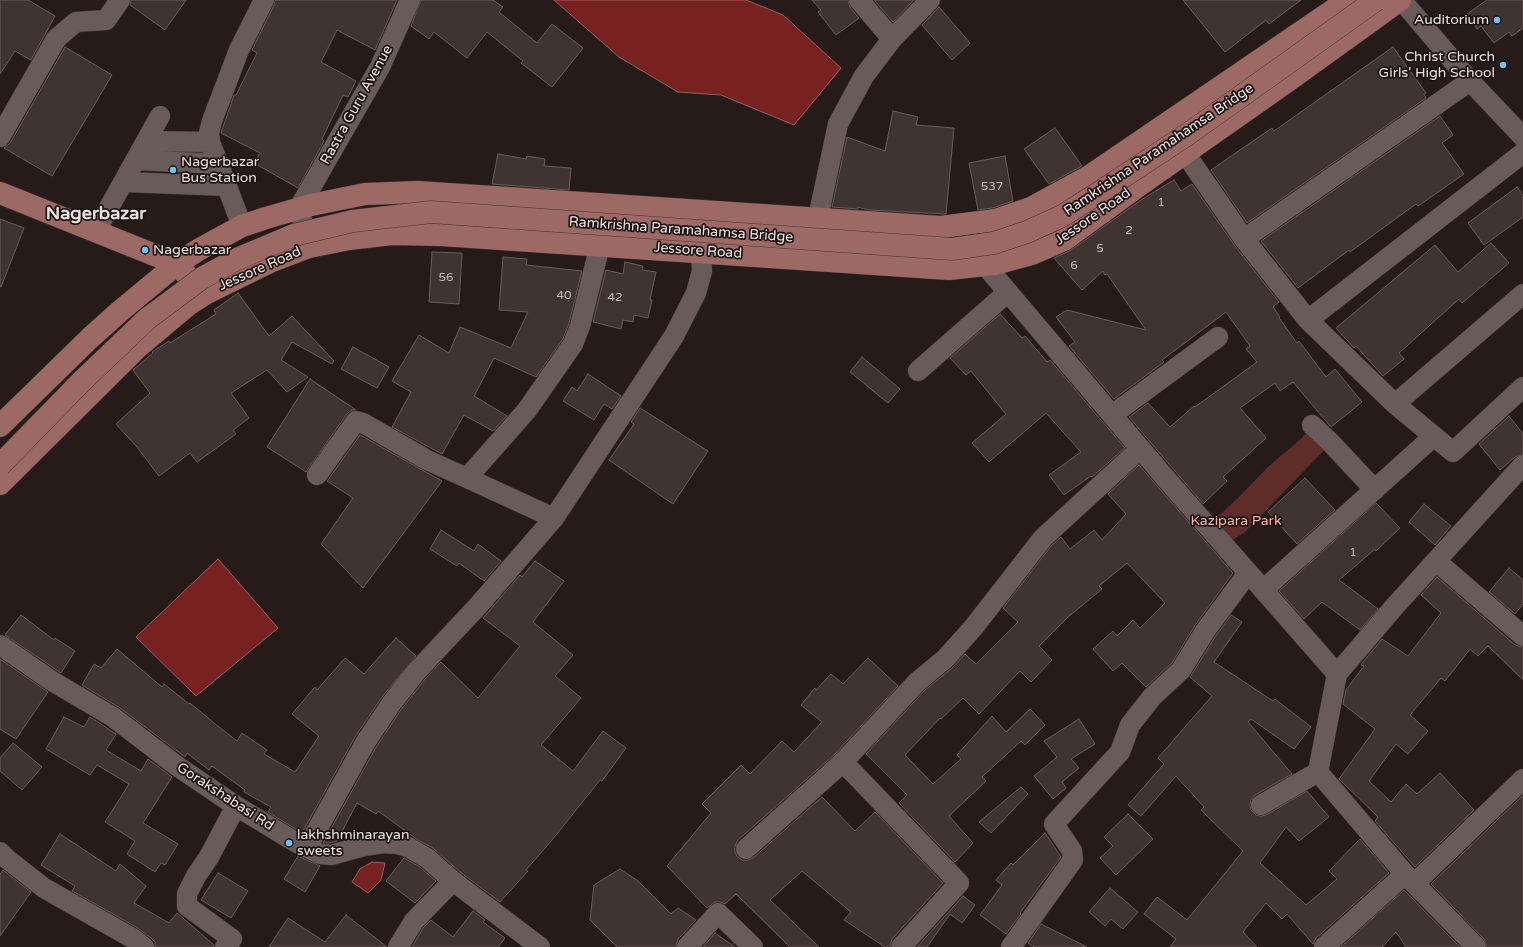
<!DOCTYPE html>
<html>
<head>
<meta charset="utf-8">
<style>
	body { margin:0 }
	canvas { display:block; background:#271b1a }
</style>
</head>
<body>
<canvas width="1523" height="947"></canvas>
<script>
const context = document.querySelector('canvas').getContext('2d');
context.lineJoin = 'round';
function paint(path, color) { context.fillStyle = color; context.fill(path, 'evenodd'); }
const shape = rows => new Path2D(rows.map(r => 'M' + r).join(''));
function trace(path, color, width, dash) { context.strokeStyle = color; context.lineWidth = width; context.lineCap = dash ? 'butt' : 'round'; context.setLineDash(dash || []); context.stroke(path); }
function drawText(font, color, halo, rows, align = 'center') {
  context.font = font + ' "Varela Round",sans-serif'; context.lineWidth = 3.5; context.setLineDash([]); context.textBaseline = 'middle'; context.strokeStyle = halo; context.fillStyle = color; for (const [text, x, y, turn = 0] of rows) {
    context.save(); context.translate(x, y); context.rotate((+turn || 0) * Math.PI / 180); context.textAlign = isNaN(turn) ? turn : align; if (halo) context.strokeText(text, 0, 0); context.fillText(text, 0, 0); context.restore();
  }
}
paint(shape([
	[1312,425,1331,443,1246,531,1233,540,1211,520,1222,513,1238,498,1269,466,1302,438]
]), '#5e2d29');
const water = shape([
	[554,0,746,0,783,15,841,68,794,125,721,95,678,92,619,57,554,0],
	[218,559,278,628,196,696,136,637,218,559],
	[372,862,385,863,381,880,368,893,352,882,360,869,372,862]
]);
paint(water, '#772220');
trace(water, '#9a5c5a', 1);
const building = shape([
	[0,0,28,0,55,16,31,60,15,51,0,74,0,0],
	[131,0,186,0,165,30,130,5,131,0],
	[275,0,397,0,375,50,337,30,321,62,356,81,348,97,343,95,322,139,324,141,298,188,254,163,260,153,221,133,234,95,236,95,257,53,252,50,274,5,275,0],
	[421,0,493,0,503,7,499,12,537,43,552,24,583,48,552,87,521,63,523,61,487,32,467,58,434,32,429,39,411,26,421,0],
	[812,0,848,0,850,7,859,18,836,35,818,12,821,10,812,0],
	[874,0,914,0,893,22,874,0],
	[1183,0,1301,0,1269,24,1266,20,1225,52,1183,0],
	[1487,0,1523,0,1523,28,1512,36,1509,32,1494,43,1481,26,1477,29,1467,14,1487,0],
	[939,7,970,43,952,60,922,25,939,7],
	[65,47,112,75,52,176,4,148,10,143,65,47],
	[1393,47,1426,93,1424,94,1426,98,1247,223,1211,170,1272,128,1274,131,1393,47],
	[893,111,918,117,916,125,954,128,946,214,868,210,858,207,858,209,832,207,847,137,885,151,893,111],
	[1440,116,1453,135,1442,143,1464,174,1418,206,1416,204,1350,252,1349,250,1298,288,1261,241,1440,116],
	[1055,128,1082,166,1049,184,1024,149,1055,128],
	[498,154,526,159,527,156,545,159,544,166,571,168,569,190,492,184,498,154],
	[1005,156,1013,201,993,208,978,210,969,163,1005,156],
	[1174,180,1181,191,1192,184,1235,246,1279,302,1273,307,1280,317,1279,318,1297,343,1299,341,1326,377,1335,369,1362,402,1331,427,1293,382,1280,391,1275,383,1240,408,1266,438,1223,477,1227,481,1203,504,1129,417,1148,403,1170,427,1194,406,1195,407,1257,362,1246,349,1250,346,1226,312,1162,360,1164,362,1114,399,1069,346,1075,342,1056,317,1067,310,1146,330,1107,274,1105,275,1103,271,1082,290,1054,258,1071,250,1141,200,1174,180],
	[1517,187,1523,195,1523,217,1484,245,1468,223,1517,187],
	[0,219,24,228,1,287,0,287,0,219],
	[1491,243,1509,263,1462,303,1459,299,1399,353,1404,359,1383,376,1356,346,1354,348,1336,328,1435,245,1458,272,1491,243],
	[432,252,462,253,459,304,429,302,432,252],
	[503,257,527,259,526,265,582,271,569,323,563,339,536,377,494,358,474,396,507,416,493,431,464,415,442,454,392,427,411,392,392,381,419,335,449,353,460,327,511,348,528,312,499,310,503,257],
	[625,262,643,266,642,270,656,272,650,300,652,300,648,318,634,315,633,322,623,320,621,329,593,322,606,270,623,274,625,262],
	[238,293,269,336,292,316,334,361,332,364,292,342,281,360,308,377,287,392,267,370,231,393,249,418,233,430,236,434,197,462,190,453,159,476,137,447,116,424,150,393,133,370,153,353,152,352,169,341,170,343,216,314,214,310,238,293],
	[1000,314,1022,338,1025,336,1047,362,1050,360,1125,448,1092,477,1091,476,1064,495,1049,475,1081,452,1046,413,989,462,972,443,1006,414,971,371,966,375,950,358,1000,314],
	[353,347,389,367,377,388,341,369,353,347],
	[862,357,900,389,888,403,850,372,862,357],
	[588,374,621,396,612,409,604,404,594,420,563,401,572,387,577,391,588,374],
	[310,379,356,410,352,410,347,414,306,472,267,447,310,379],
	[640,408,708,451,673,504,609,460,634,424,631,422,640,408],
	[1509,416,1523,434,1523,454,1515,457,1500,470,1479,444,1509,416],
	[360,435,442,481,363,588,321,544,353,498,327,481,360,435],
	[1139,465,1233,573,1196,624,1172,663,1146,687,1122,663,1113,671,1093,649,1113,631,1117,636,1133,620,1140,628,1165,603,1127,563,1099,586,1102,589,1068,617,1039,646,1052,660,1031,682,1020,671,979,714,963,698,941,719,940,718,905,755,933,784,961,759,957,755,992,716,1006,732,1030,709,1045,725,1025,745,1021,741,982,777,986,781,949,816,973,843,955,862,899,803,907,795,866,754,925,690,952,668,965,654,976,664,1018,622,1003,608,1051,546,1061,537,1070,549,1094,530,1102,540,1126,514,1108,494,1139,465],
	[1305,478,1335,510,1297,544,1268,512,1305,478],
	[1376,503,1400,528,1376,551,1375,549,1339,580,1378,609,1360,630,1322,602,1304,619,1279,591,1376,503],
	[1424,504,1451,526,1435,545,1409,522,1424,504],
	[441,530,474,551,478,544,501,561,484,581,459,563,457,566,430,549,441,530],
	[535,561,564,581,533,622,573,655,555,676,581,698,541,745,573,771,603,731,626,748,602,781,600,780,552,840,526,870,528,871,500,902,460,872,433,848,418,840,378,811,376,814,357,803,337,841,330,843,323,843,375,749,400,711,425,679,441,662,478,698,520,646,483,618,520,575,522,577,535,561],
	[1509,568,1523,580,1523,604,1515,614,1489,592,1509,568],
	[1437,577,1515,645,1523,647,1523,680,1488,646,1478,656,1470,649,1445,681,1441,678,1410,715,1428,731,1408,754,1396,744,1369,781,1391,802,1406,784,1417,794,1440,773,1474,810,1415,867,1375,821,1378,817,1339,779,1375,729,1343,704,1346,690,1364,666,1361,665,1367,657,1382,639,1408,656,1441,613,1421,595,1437,577],
	[21,615,54,640,55,638,75,651,61,673,5,635,21,615],
	[1231,615,1242,622,1214,662,1273,701,1275,699,1311,727,1294,749,1251,719,1248,722,1292,774,1255,795,1251,800,1250,805,1251,810,1256,815,1261,816,1266,815,1307,791,1329,817,1299,841,1286,827,1260,863,1306,905,1337,879,1329,871,1360,839,1389,873,1316,938,1313,944,1287,914,1282,919,1266,903,1243,932,1257,947,1170,947,1176,939,1144,914,1157,897,1187,920,1243,851,1201,810,1204,807,1176,776,1141,816,1128,805,1164,764,1158,758,1212,696,1190,677,1215,637,1231,615],
	[396,638,416,656,382,697,355,737,302,833,268,812,271,807,244,792,245,790,212,766,209,770,187,753,185,757,120,708,82,685,94,664,101,668,117,649,162,687,164,684,189,704,190,703,214,723,237,741,242,733,267,750,264,754,295,772,319,736,292,714,315,687,317,690,345,658,364,674,396,638],
	[868,658,898,686,835,754,738,840,735,846,735,852,737,856,742,860,748,860,753,858,822,797,855,831,875,812,943,883,892,939,890,947,885,947,844,920,851,912,802,871,770,900,819,947,790,947,736,894,725,904,720,902,715,902,707,908,667,866,711,813,702,804,741,765,750,774,782,741,794,752,822,722,801,705,815,688,816,690,831,674,843,684,868,658],
	[0,659,48,692,16,739,0,729,0,659],
	[64,717,84,727,90,717,116,734,106,750,141,771,148,759,172,777,143,823,178,844,165,865,161,863,155,872,127,854,135,841,105,822,129,784,97,765,90,775,46,749,64,717],
	[1079,719,1095,744,1071,759,1079,768,1062,782,1066,788,1053,799,1034,776,1057,757,1044,741,1079,719],
	[13,743,42,767,22,790,0,771,0,758,13,743],
	[1021,787,1028,794,991,833,979,822,1021,787],
	[1523,795,1523,947,1487,947,1484,939,1431,884,1523,795],
	[1128,814,1153,839,1116,875,1100,858,1113,846,1104,837,1128,814],
	[1045,833,1061,857,1020,913,1021,914,1006,934,980,915,1002,885,996,880,1011,863,1013,865,1045,833],
	[60,834,116,871,120,864,146,886,134,903,169,923,177,913,214,945,214,947,155,947,155,942,151,938,136,927,72,891,75,886,41,865,60,834],
	[298,856,320,866,305,892,284,879,298,856],
	[404,858,420,867,436,881,415,903,386,881,404,858],
	[620,869,638,881,671,914,678,908,696,920,678,939,676,947,617,947,590,920,594,885,620,869],
	[3,870,31,892,0,936,0,874,3,870],
	[218,873,248,891,231,918,201,900,218,873],
	[1110,888,1138,912,1123,929,1111,919,1105,926,1089,912,1110,888],
	[1404,890,1460,947,1406,947,1396,932,1382,947,1341,947,1404,890],
	[963,896,975,905,962,923,950,914,927,947,917,947,963,896],
	[473,911,485,920,483,922,505,938,498,947,412,947,423,928,431,920,453,937,473,911],
	[346,915,387,947,269,947,288,918,325,942,346,915],
	[1041,924,1087,947,1034,947,1028,943,1041,924],
	[715,933,735,947,703,947,715,933]
]);
paint(building, '#403433');
trace(building, '#695b59', 1);
const minor = shape([
	[859,0,892,39],
	[1399,1,1404,3,1470,81,1523,137],
	[0,137,56,39,76,22,106,20,120,0],
	[147,141,210,142],
	[1185,153,1244,239,1308,320,1395,404,1523,294],
	[136,160,219,164],
	[124,182,227,186],
	[818,218,838,124,864,76,892,39,930,0],
	[242,226,210,142,209,133,212,121,239,50,264,0],
	[96,231,160,116],
	[1244,239,1470,81],
	[309,247,299,208,380,67,410,0],
	[980,253,985,265,1167,480,1337,674,1318,772,1405,874,1476,947],
	[1308,320,1523,153],
	[918,371,1008,292],
	[1395,404,1453,452,1523,387],
	[1112,415,1218,337],
	[1312,425,1331,443,1375,490],
	[317,475,356,421,363,423,427,460,467,478,527,410,573,344,580,326,600,245],
	[467,478,554,518],
	[1436,561,1523,636],
	[1263,590,1434,436],
	[0,645,52,681,113,717,177,766,236,806,297,843,320,854,331,855,364,846,384,843,397,844,408,847,427,858,453,881,540,947],
	[1337,674,1395,606,1523,465],
	[1261,805,1318,772],
	[307,848,365,743,391,704,416,672,477,607,554,518,674,336,696,293,702,271,701,252],
	[746,849,843,762],
	[0,852,7,859,44,888,134,939,144,947],
	[1415,883,1523,779],
	[225,947,232,939,187,906,187,894,196,876,209,857,236,806],
	[398,947,414,921,453,881],
	[687,947,718,913,753,947],
	[901,947,959,883,843,762,917,682,945,659,973,628,1043,538,1140,449],
	[1011,947,1073,860,1072,851,1054,824,1120,752,1130,725,1152,697,1181,670,1205,631,1248,573],
	[1324,947,1405,874]
]);
const major = shape([
	[0,193,177,264,185,273],
	[0,426,89,339,119,312,177,264,198,250,242,226,266,218,311,205,365,194,418,192,941,227,996,220,1031,208,1088,177,1348,0],
	[0,484,138,347,188,305,205,294,272,261,309,247,349,239,392,234,441,235,949,269,995,264,1032,254,1064,240,1141,184,1292,78,1400,0]
]);
trace(minor, '#403736', 21);
trace(major, '#403736', 23);
trace(minor, '#695b5a', 20);
trace(major, '#9d6965', 22);
const majorBridge = shape([
	[0,465,82,381,147,319,202,278,237,259,294,235,353,221,431,212,952,249,994,243,1027,232,1062,216,1097,194,1188,134,1376,0]
]);
trace(majorBridge, '#403736', 23, []);
trace(majorBridge, '#9d6965', 22);
for (const [x, y, r, color] of [
	[1497,20,4,"#6dc2f3"],
	[1503,65,4,"#6dc2f3"],
	[173,170,4,"#6dc2f3"],
	[145,250,4,"#6dc2f3"],
	[289,843,4,"#6dc2f3"]
]) { const dot = new Path2D(); dot.arc(x, y, r, 0, 2 * Math.PI); context.fillStyle = color; context.fill(dot); trace(dot, '#1d1211', 1.5); }
drawText('12px', '#c1b8b7', null, [
	["537",992,187],
	["1",1161,203],
	["2",1129,231],
	["5",1100,249],
	["6",1074,266],
	["56",446,278],
	["40",564,296],
	["42",615,298],
	["1",1353,553]
]);
drawText('14px', '#ece4e3', '#1d1211', [
	["Auditorium",1489,20,"right"],
	["Christ Church",1495,57,"right"],
	["Girls' High School",1495,73,"right"],
	["Nagerbazar",181,162],
	["Bus Station",181,178],
	["Nagerbazar",153,250],
	["lakhshminarayan",297,835],
	["sweets",297,851]
], 'left');
drawText('14px', '#ece4e3', '#1d1211', [
	["Rastra Guru Avenue",357,105,-61],
	["Ramkrishna Paramahamsa Bridge",1159,150,-34],
	["Jessore Road",1093,217,-35],
	["Ramkrishna Paramahamsa Bridge",681,230,4],
	["Jessore Road",698,251,4],
	["Jessore Road",260,269,-24],
	["Gorakshabasi Rd",225,797,33]
]);
drawText('14px', '#feb2ab', '#1d1211', [
	["Kazipara Park",1236,521]
]);
drawText('bold 18px', '#ece4e3', '#1d1211', [
	["Nagerbazar",96,214]
]);
</script>
</body>
</html>
